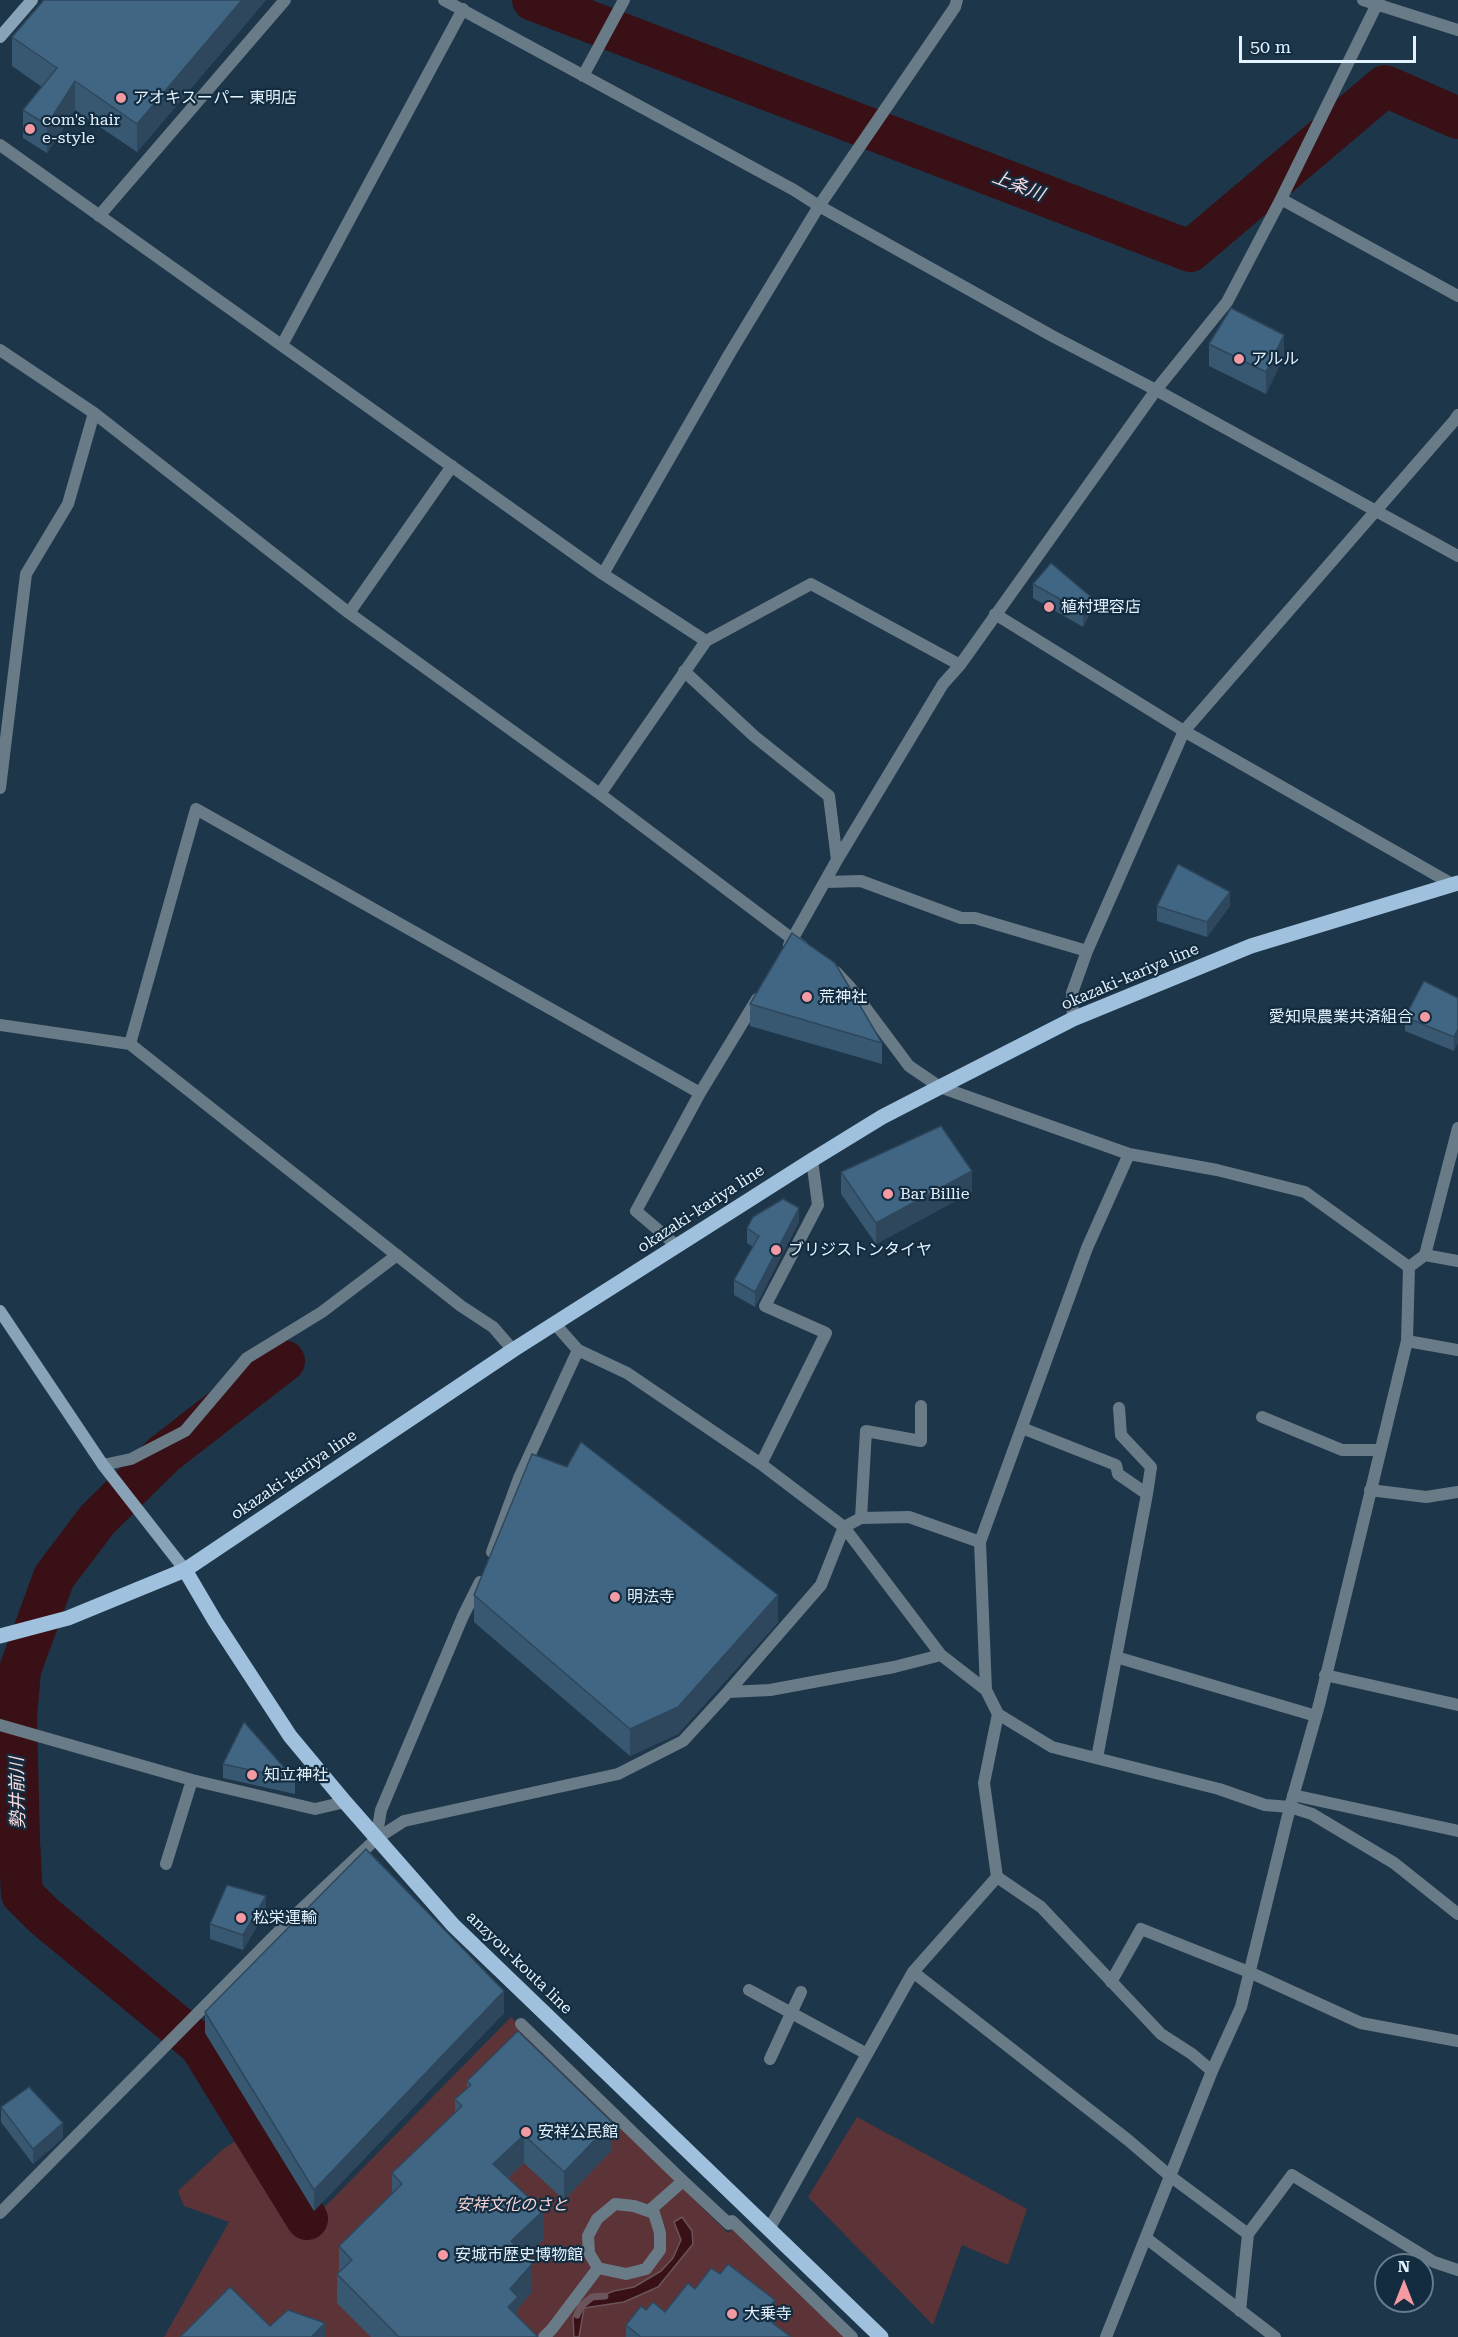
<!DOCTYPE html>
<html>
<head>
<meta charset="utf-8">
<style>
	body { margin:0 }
	#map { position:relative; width:1458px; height:2337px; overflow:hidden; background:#1d364a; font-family:"Roboto Serif",serif }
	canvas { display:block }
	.north { position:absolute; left:1374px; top:2253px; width:60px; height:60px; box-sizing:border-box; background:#132c3f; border:2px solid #667b8b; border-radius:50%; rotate:0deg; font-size:16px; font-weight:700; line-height:24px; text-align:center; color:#e3f2fe }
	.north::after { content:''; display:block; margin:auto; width:21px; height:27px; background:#f49aa2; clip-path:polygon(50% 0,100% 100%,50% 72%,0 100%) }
	.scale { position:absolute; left:1239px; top:36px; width:177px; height:27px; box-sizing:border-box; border:3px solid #e3f2fe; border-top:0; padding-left:8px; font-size:18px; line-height:21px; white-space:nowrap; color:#e3f2fe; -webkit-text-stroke:4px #132c3f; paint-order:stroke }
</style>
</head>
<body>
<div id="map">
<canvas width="1458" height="2337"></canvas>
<div class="north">N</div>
<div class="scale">50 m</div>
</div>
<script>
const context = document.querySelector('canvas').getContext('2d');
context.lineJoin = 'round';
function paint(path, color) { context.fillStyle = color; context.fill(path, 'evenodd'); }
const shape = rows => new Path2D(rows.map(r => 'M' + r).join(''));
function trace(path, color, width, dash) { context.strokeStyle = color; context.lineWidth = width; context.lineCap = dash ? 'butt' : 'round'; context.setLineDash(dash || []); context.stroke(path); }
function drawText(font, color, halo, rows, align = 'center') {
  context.font = font + ' "Roboto Serif","Noto Sans JP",serif'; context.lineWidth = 4.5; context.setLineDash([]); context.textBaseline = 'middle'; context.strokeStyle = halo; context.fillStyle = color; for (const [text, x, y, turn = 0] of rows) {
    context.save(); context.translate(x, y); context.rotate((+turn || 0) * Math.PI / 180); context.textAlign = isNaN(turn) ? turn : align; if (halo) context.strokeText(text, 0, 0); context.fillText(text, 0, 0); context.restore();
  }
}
paint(shape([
	[511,2017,728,2233,733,2229,846,2337,164,2337,229,2222,184,2206,178,2191,223,2149,244,2136,304,2228],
	[857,2117,1027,2209,1008,2265,962,2245,933,2325,808,2197]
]), '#5c3337');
const water = shape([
	[682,2217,692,2231,693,2244,658,2287,624,2302,584,2308,579,2337,574,2337,573,2317,584,2302,614,2291,634,2287,661,2271,673,2258,681,2240,674,2222,682,2217]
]);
paint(water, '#381015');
trace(water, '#6b545b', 1.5);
trace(shape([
	[577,2315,581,2306,592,2297,605,2296]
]), '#6b545b', 7);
trace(shape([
	[533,0,1190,251,1385,86,1458,118],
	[284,1361,164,1454,97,1520,54,1577,20,1670,16,1717,19,1842,22,1894,44,1916,200,2045,307,2219]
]), '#381015', 42);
trace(shape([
	[444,0,794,190,819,206,1054,337,1156,390,1458,556],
	[1363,0,1458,30],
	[583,76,624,0],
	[0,145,603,574,706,641,600,794],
	[1281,199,1458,296],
	[99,216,285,0],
	[282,345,463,9],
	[0,350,94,413,349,613,600,794,803,947],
	[603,574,730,353,819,206,955,7,957,0],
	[349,613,452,466],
	[995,614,1184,731,1452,884],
	[706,641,811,584,960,665],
	[684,671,754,736,829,796,837,860],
	[0,788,26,574,68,504,94,413],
	[826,882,861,881,961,918,975,918,1087,951],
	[789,945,837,860,943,684,960,665,1156,390,1227,302,1281,199,1379,0],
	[836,972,850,987,909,1066,940,1087,1129,1154,1217,1170,1305,1192,1409,1267],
	[1073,1019,1072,993,1087,951,1184,731,1454,421,1458,415],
	[0,1025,130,1044,461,1306,493,1327,513,1350],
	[130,1044,196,809,700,1093],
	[677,1246,636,1211,700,1093,757,999],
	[1425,1255,1458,1261],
	[555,1324,578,1350,627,1373,761,1464,844,1527,941,1655,986,1690,998,1714,1052,1747,1219,1789,1265,1805,1290,1807,1312,1814,1394,1863,1458,1914],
	[1407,1341,1458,1350],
	[1119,1408,1121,1435,1151,1467,1147,1494],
	[1262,1417,1342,1450,1379,1450],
	[1022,1428,1116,1465,1118,1474,1147,1494,1097,1758],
	[761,1464,826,1333,765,1306,818,1205,812,1160],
	[103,1465,131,1459,185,1431,247,1358,322,1312,397,1255],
	[1370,1490,1426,1497,1458,1492],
	[861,1518,866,1431,921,1441,921,1406],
	[492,1552,519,1478,578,1350],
	[1116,1657,1316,1716],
	[1325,1675,1458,1705],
	[986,1690,980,1542,1087,1248,1129,1154],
	[728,1692,821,1585,844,1527,861,1518,909,1517,980,1542],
	[998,1714,984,1783,997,1877,1041,1907,1161,2034,1192,2054,1212,2071],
	[0,1725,192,1780,315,1809,345,1802],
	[1293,1795,1458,1831],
	[376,1839,381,1810,463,1616,480,1582],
	[166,1864,192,1780],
	[913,1972,997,1877],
	[1111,1982,1141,1929,1249,1972,1361,2023,1458,2041],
	[749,1990,867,2054],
	[521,2024,683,2181,729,2224,732,2221,852,2337],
	[770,2059,801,1992],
	[615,2204,634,2206,654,2213,660,2233,660,2250,646,2269,626,2274,598,2268,589,2253,588,2236,597,2219,615,2204],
	[649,2211,683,2181],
	[0,2213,294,1916,376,1839,404,1821,618,1774,683,1741,728,1692,770,1690,894,1667,941,1655],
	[769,2229,913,1972,1128,2140,1170,2176,1248,2234,1240,2311],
	[1248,2234,1292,2175,1434,2262,1458,2270],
	[1146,2238,1275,2337],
	[544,2337,552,2329,598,2268],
	[1106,2337,1212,2071,1241,2007,1290,1807,1319,1705,1407,1341,1409,1267,1425,1255,1458,1128]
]), '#6a7b88', 12);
trace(shape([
	[0,37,32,0],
	[0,1311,103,1465,185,1570]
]), '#88a2b8', 12);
trace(shape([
	[185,1570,215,1621,290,1736,345,1802,453,1925,881,2337],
	[0,1636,68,1618,185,1570,513,1350,812,1160,882,1117,940,1087,1073,1019,1251,946,1458,883]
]), '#9fc1dd', 15);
paint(shape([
	[44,0,266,0,137,152,75,110,47,153,23,138,23,110,42,87,12,66,12,37],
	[1209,344,1284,356,1266,394,1209,366],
	[1033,584,1091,611,1083,627,1033,598],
	[1157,906,1230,906,1207,937,1157,921],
	[1458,998,1454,1051,1405,1031,1405,1017],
	[750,1004,882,1043,882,1064,750,1026],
	[841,1172,972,1192,876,1244,841,1194],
	[799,1222,755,1307,734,1295,734,1280,753,1247,747,1243,747,1228],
	[474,1595,778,1622,678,1734,630,1756,474,1622],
	[223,1764,295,1780,295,1794,223,1778],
	[266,1911,243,1950,210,1939,210,1924],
	[205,2012,504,2013,314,2211,205,2033],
	[467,2081,612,2150,564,2200,524,2163,508,2178,543,2240,525,2256,532,2292,518,2308,518,2317,538,2337,371,2337,337,2303,337,2274,339,2272,339,2246,392,2193,392,2173,455,2113,455,2099,467,2088],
	[1,2107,63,2138,33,2164,1,2122],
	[695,2289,775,2324,791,2337,626,2337,626,2325,646,2310,665,2312]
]), '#385872');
paint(shape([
	[242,0,266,0,137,152,137,124],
	[75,81,75,110,47,153,47,125],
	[1284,335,1284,356,1266,394,1266,372],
	[1091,597,1091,611,1083,627,1083,612],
	[1230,892,1230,906,1207,937,1207,922],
	[1458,1029,1458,1043,1454,1051,1454,1037],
	[972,1171,972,1192,876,1244,876,1223],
	[799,1208,799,1222,755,1307,755,1292],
	[778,1595,778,1622,678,1734,630,1756,630,1729],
	[266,1896,266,1911,243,1950,243,1935],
	[504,1991,504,2013,314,2211,314,2190],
	[612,2122,612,2150,564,2200,564,2172],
	[63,2123,63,2138,33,2164,33,2149],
	[524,2135,524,2163,493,2192,493,2164],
	[543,2211,543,2240,511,2270,511,2241],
	[532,2264,532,2292,518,2308,518,2326,508,2307,510,2289],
	[775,2300,775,2328,762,2315],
	[325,2323,325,2337,311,2337]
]), '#2e475c');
const building = shape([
	[44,0,242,0,137,124,75,81,47,125,23,110,57,68,12,37,44,0],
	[1231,308,1284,335,1266,372,1209,344,1231,308],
	[1051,563,1091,597,1083,612,1033,584,1051,563],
	[1178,864,1230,892,1207,922,1157,906,1178,864],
	[792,933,835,963,882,1043,750,1004,792,933],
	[1424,981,1458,998,1458,1029,1454,1037,1405,1017,1424,981],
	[941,1126,972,1171,876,1223,841,1172,941,1126],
	[783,1199,799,1208,755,1292,734,1280,759,1236,747,1228,753,1217,783,1199],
	[581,1442,778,1595,678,1707,630,1729,474,1595,532,1454,567,1467,581,1442],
	[244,1722,295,1780,223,1764,244,1722],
	[366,1849,504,1991,314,2190,205,2012,366,1849],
	[227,1885,266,1896,243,1935,210,1924,227,1885],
	[518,2031,612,2122,564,2172,524,2135,493,2164,543,2211,511,2241,532,2264,510,2289,518,2297,508,2307,538,2337,399,2337,337,2274,352,2260,339,2246,402,2184,392,2173,462,2106,455,2099,471,2085,467,2081,518,2031],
	[29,2087,63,2123,33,2149,1,2107,29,2087],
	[728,2264,775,2300,762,2315,791,2337,641,2337,626,2325,641,2306,646,2310,653,2302,665,2312,688,2283,695,2289,711,2268,720,2274,728,2264],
	[230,2287,270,2326,288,2310,325,2323,311,2337,180,2337,230,2287]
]);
paint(building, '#416684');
trace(building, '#2e475c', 1.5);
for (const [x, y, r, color] of [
	[121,98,6,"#f49aa2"],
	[30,129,6,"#f49aa2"],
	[1239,359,6,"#f49aa2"],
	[1049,607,6,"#f49aa2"],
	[807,997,6,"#f49aa2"],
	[1425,1017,6,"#f49aa2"],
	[888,1194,6,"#f49aa2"],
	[776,1250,6,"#f49aa2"],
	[615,1597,6,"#f49aa2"],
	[252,1775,6,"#f49aa2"],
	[241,1918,6,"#f49aa2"],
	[526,2132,6,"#f49aa2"],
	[443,2255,6,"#f49aa2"],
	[732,2314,6,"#f49aa2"]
]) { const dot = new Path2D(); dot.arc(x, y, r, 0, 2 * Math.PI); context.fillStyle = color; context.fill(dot); trace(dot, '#132c3f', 2); }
drawText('16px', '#e3f2fe', '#132c3f', [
	["アオキスーパー 東明店",133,98],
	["com's hair",42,120],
	["e-style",42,138],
	["アルル",1251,359],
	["植村理容店",1061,607],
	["荒神社",819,997],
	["愛知県農業共済組合",1413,1017,"right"],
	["Bar Billie",900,1194],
	["ブリジストンタイヤ",788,1250],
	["明法寺",627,1597],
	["知立神社",264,1775],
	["松栄運輸",253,1918],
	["安祥公民館",538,2132],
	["安城市歴史博物館",455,2255],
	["大乗寺",744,2314]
], 'left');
drawText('16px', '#e3f2fe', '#132c3f', [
	["okazaki-kariya line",1130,977,-23],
	["okazaki-kariya line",701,1209,-33],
	["okazaki-kariya line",294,1475,-34],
	["anzyou-kouta line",519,1963,44]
]);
drawText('italic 16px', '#f7d5d7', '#132c3f', [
	["安祥文化のさと",512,2205]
]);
drawText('italic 18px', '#fcdadc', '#132c3f', [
	["上条川",1018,186,21],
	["勢井前川",18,1793,-91]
]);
</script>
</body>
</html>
